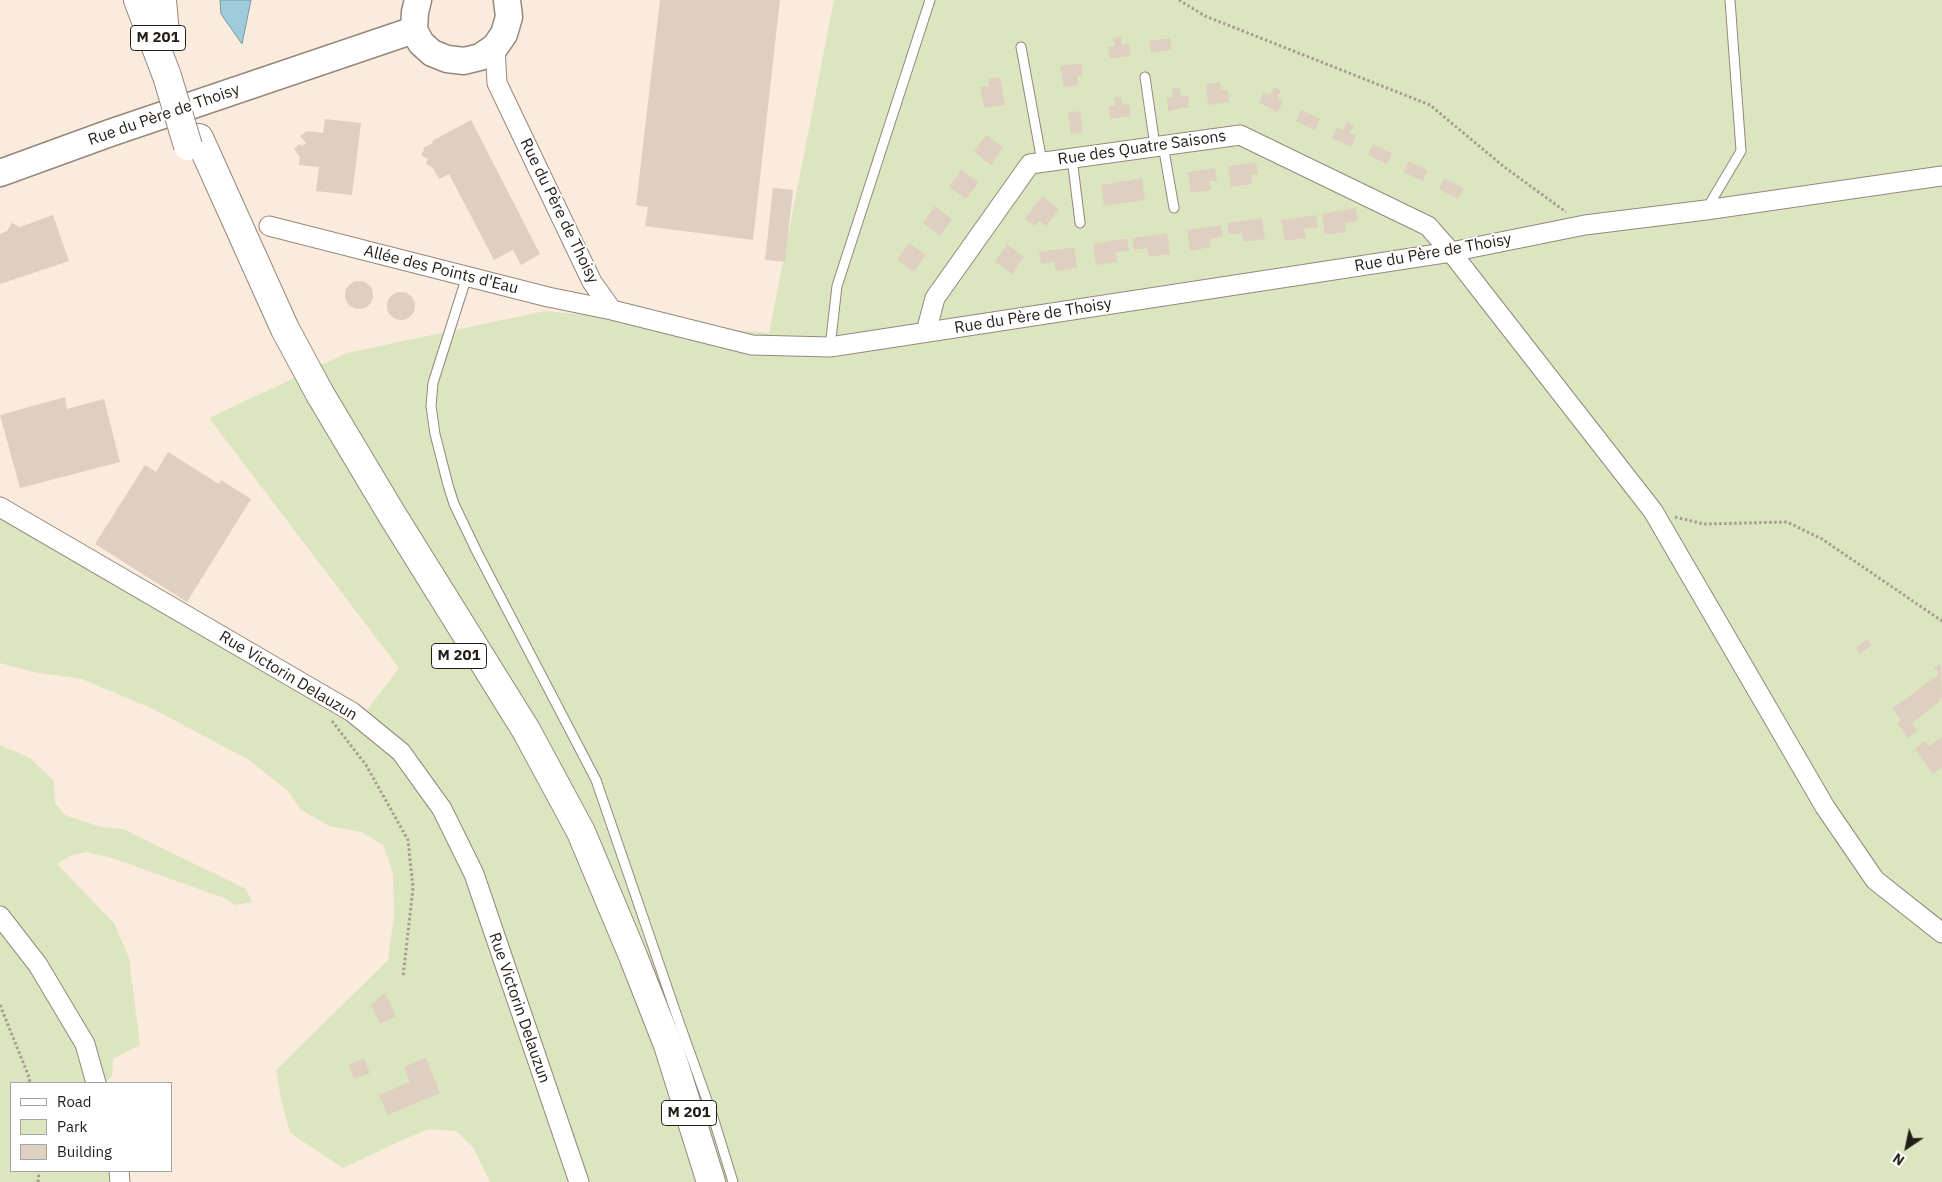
<!DOCTYPE html>
<html>
<head>
<meta charset="utf-8">
<style>
	body { margin:0 }
	#map { position:relative; width:1942px; height:1182px; overflow:hidden; background:#fbebdc; font-family:"IBM Plex Sans",sans-serif }
	canvas { display:block }
	.legend { position:absolute; left:10px; top:1082px; width:162px; height:90px; box-sizing:border-box; background:#fff; border:1px solid #a7a5a2; margin:0; padding:6px 9px; list-style:none; font-size:15px; color:#231d17 }
	.legend li { display:flex; align-items:center; gap:10px; height:25px }
	.legend b { width:25px; border:1px solid #a7a5a2 }
	.north { position:absolute; left:1882px; top:1122px; width:50px; height:50px; -webkit-text-stroke:4px #fff; paint-order:stroke; rotate:214deg; font-size:14px; font-weight:700; line-height:20px; text-align:center; color:#231d17 }
	.north::after { content:''; display:block; margin:auto; width:18px; height:22px; background:#231d17; clip-path:polygon(50% 0,100% 100%,50% 72%,0 100%) }
</style>
</head>
<body>
<div id="map">
<canvas width="1942" height="1182"></canvas>
<ul class="legend">
<li><b style="height:6px;background:#fff"></b>Road</li>
<li><b style="height:14px;background:#dbe6c1"></b>Park</li>
<li><b style="height:14px;background:#dfcfc0"></b>Building</li>
</ul>
<div class="north">N</div>
</div>
<script>
const context = document.querySelector('canvas').getContext('2d');
context.lineJoin = 'round';
function paint(path, color) { context.fillStyle = color; context.fill(path, 'evenodd'); }
const shape = rows => new Path2D(rows.map(r => 'M' + r).join(''));
function trace(path, color, width, dash) { context.strokeStyle = color; context.lineWidth = width; context.lineCap = dash ? 'butt' : 'round'; context.setLineDash(dash || []); context.stroke(path); }
function drawText(font, color, halo, rows, align = 'center') {
  context.font = font + ' "IBM Plex Sans",sans-serif'; context.lineWidth = 4; context.setLineDash([]); context.textBaseline = 'middle'; context.strokeStyle = halo; context.fillStyle = color; for (const [text, x, y, turn = 0] of rows) {
    context.save(); context.translate(x, y); context.rotate((+turn || 0) * Math.PI / 180); context.textAlign = isNaN(turn) ? turn : align; if (halo) context.strokeText(text, 0, 0); context.fillText(text, 0, 0); context.restore();
  }
}
paint(shape([
	[834,0,1942,0,1942,1182,490,1182,473,1147,456,1131,429,1129,400,1141,343,1168,290,1133,281,1099,276,1070,388,960,394,914,393,873,383,845,361,832,329,826,300,809,288,791,249,760,153,709,82,679,33,672,0,663,0,519,355,726,399,668,209,418,347,353,545,311,769,333],
	[0,745,30,758,54,781,55,803,65,815,101,827,123,829,246,889,252,902,235,905,224,898,115,859,87,852,70,856,57,864,114,923,129,958,140,1045,113,1059,112,1076,105,1083,11,1083,11,1171,113,1171,114,1182,0,1182]
]), '#dbe6c1');
const water = shape([
	[220,0,251,0,242,44,221,14,220,0]
]);
paint(water, '#9eccdb');
trace(water, '#7998a0', 1);
paint(shape([
	[660,0,780,0,753,240,645,226,648,207,636,205],
	[1121,36,1122,45,1129,44,1131,56,1110,59,1108,47,1115,46,1113,38],
	[1170,38,1172,50,1151,53,1149,41],
	[1081,63,1083,75,1077,76,1078,85,1064,87,1060,66],
	[1000,77,1005,105,984,108,980,87,989,86,988,79],
	[1220,82,1221,91,1228,90,1229,102,1208,105,1206,84],
	[1274,87,1281,90,1277,98,1283,101,1278,112,1259,103,1264,92,1270,95],
	[1180,88,1181,97,1188,95,1189,107,1168,111,1167,98,1173,97,1172,89],
	[1121,97,1123,105,1129,104,1131,116,1110,119,1108,107,1115,106,1114,98],
	[1301,110,1320,119,1315,130,1296,121],
	[1080,111,1083,132,1071,134,1068,113],
	[325,119,361,123,352,195,316,191,319,167,299,165,300,157,294,149,300,144,302,146,306,143,300,136,307,131,323,133],
	[471,120,540,254,521,265,513,250,494,260,449,174,439,179,433,168,426,164,428,159,421,155,424,150,423,148,433,143,432,141],
	[1347,122,1354,125,1350,133,1356,136,1351,147,1332,138,1337,127,1343,130],
	[986,135,1003,147,991,165,974,152],
	[1373,144,1392,153,1387,164,1368,155],
	[1409,161,1428,170,1423,181,1403,172],
	[1256,162,1258,174,1251,175,1252,184,1231,187,1228,166],
	[1215,168,1217,181,1210,181,1212,190,1191,193,1188,172],
	[961,170,979,182,966,199,949,187],
	[1142,178,1145,200,1104,206,1101,185],
	[1444,178,1464,188,1458,199,1439,189],
	[773,188,793,190,785,262,765,260],
	[1042,196,1059,209,1046,226,1039,221,1035,226,1025,219],
	[935,206,952,219,940,236,923,223],
	[1356,208,1358,221,1345,223,1346,232,1325,235,1322,214],
	[53,215,69,261,0,284,0,234,7,231,12,223,20,227],
	[1309,216,1316,215,1318,227,1304,229,1306,238,1285,241,1281,220],
	[1262,218,1265,239,1244,242,1242,233,1229,235,1227,223],
	[1221,225,1223,237,1210,239,1211,247,1190,251,1187,230],
	[1167,233,1170,254,1149,257,1147,248,1134,250,1132,238],
	[1121,239,1127,239,1129,251,1116,252,1117,262,1096,265,1093,244],
	[909,243,926,255,914,272,897,260],
	[1007,244,1024,257,1012,274,995,262],
	[1074,247,1077,268,1056,271,1054,262,1041,264,1039,252],
	'345 295a14 14 0 1 1 28 0a14 14 0 1 1-28 0Z',
	'387 306a14 14 0 1 1 28 0a14 14 0 1 1-28 0Z',
	[65,397,67,409,104,399,120,462,20,488,0,415],
	[168,452,219,484,221,480,251,499,187,602,95,544,145,465,156,472],
	[1867,639,1872,645,1860,654,1856,648],
	[1941,663,1942,697,1939,700,1940,701,1912,723,1917,731,1908,738,1897,723,1901,720,1892,709,1939,674,1934,668],
	[1942,737,1942,767,1933,774,1915,749,1925,741,1929,746],
	[385,993,396,1016,380,1024,371,1005],
	[364,1058,370,1073,354,1079,348,1065],
	[426,1058,440,1093,388,1115,379,1095,410,1082,404,1067]
]), '#dfcfc0');
const lane = shape([
	[1021,47,1042,162],
	[1145,77,1155,146],
	[1163,145,1174,208],
	[1072,158,1080,223],
	[1706,210,1741,151,1730,0],
	[467,276,433,383,431,406,435,434,448,485,454,504,477,552,596,780,680,1025,713,1117,733,1182],
	[830,347,837,286,930,0]
]);
const street = shape([
	[495,47,497,83,592,282,612,310,752,345,830,347,1451,252,1585,225,1706,210,1942,176],
	[269,226,548,297,612,310],
	[926,332,935,298,1030,164,1240,135,1428,226,1451,252,1653,511,1825,807,1875,880,1942,933],
	[0,507,352,712,401,752,442,809,474,874,579,1182],
	[0,916,38,965,85,1044,96,1083],
	[119,1171,120,1182]
]);
const secondary = shape([
	[418,0,415,12,414,30,421,43,432,53,447,59,464,61,480,57,495,47,504,34,509,17,507,0],
	[0,173,110,133,414,30]
]);
const highway = shape([
	[138,0,167,76],
	[162,0,165,34],
	[199,138,285,329,320,394,391,513,526,730,581,832,633,956,668,1045,711,1182]
]);
trace(lane, '#96877a', 11);
trace(street, '#96877a', 21);
trace(secondary, '#96877a', 29);
trace(highway, '#96877a', 30);
trace(shape([
	[1179,0,1205,16,1430,105,1503,166,1566,212],
	[1675,517,1704,524,1787,522,1822,539,1942,621],
	[332,721,366,765,408,840,413,888,403,977],
	[0,1005,29,1077,30,1083],
	[38,1182,39,1171]
]), '#a89c91', 3, [2.5, 2.5]);
trace(lane, '#fff', 9);
trace(street, '#fff', 19);
trace(secondary, '#fff', 26);
trace(highway, '#fff', 28);
const highwayBridge = shape([
	[167,76,188,146]
]);
trace(highwayBridge, '#96877a', 30, []);
trace(highwayBridge, '#fff', 28);
for (const [x, y, w] of [
	[158,38,55],
	[459,656,55],
	[689,1113,55]
]) { const box = new Path2D(); box.roundRect(x - w / 2, y - 12.5, w, 25, 4); context.fillStyle = '#fff'; context.fill(box); trace(box, '#231d17', 1); }
drawText('bold 15px', '#231d17', null, [
	["M 201",158,38],
	["M 201",459,656],
	["M 201",689,1113]
]);
drawText('16px', '#231d17', '#fff', [
	["Rue du Père de Thoisy",164,115,-19],
	["Rue des Quatre Saisons",1142,148,-8],
	["Rue du Père de Thoisy",559,211,64],
	["Rue du Père de Thoisy",1433,253,-10],
	["Allée des Points d'Eau",441,270,14],
	["Rue du Père de Thoisy",1033,316,-9],
	["Rue Victorin Delauzun",288,676,31],
	["Rue Victorin Delauzun",519,1008,71]
]);
</script>
</body>
</html>
